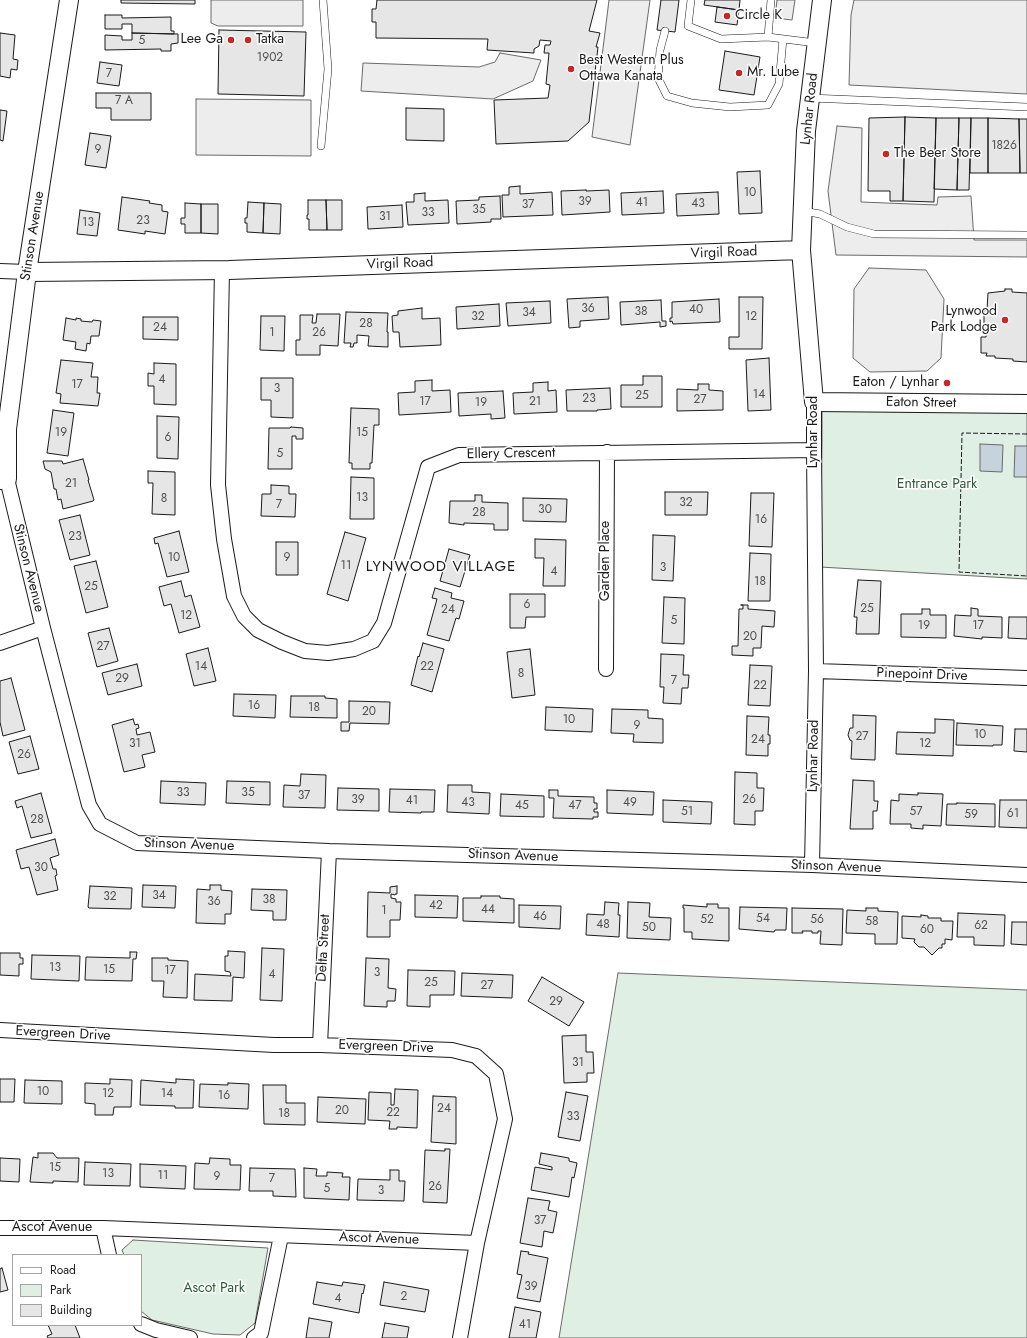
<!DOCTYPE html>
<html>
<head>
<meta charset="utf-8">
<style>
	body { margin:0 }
	#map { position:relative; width:1027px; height:1338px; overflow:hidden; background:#fff; font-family:Jost,sans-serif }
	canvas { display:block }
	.legend { position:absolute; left:12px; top:1254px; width:130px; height:72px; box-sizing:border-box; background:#fff; border:1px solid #a3a3a3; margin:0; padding:5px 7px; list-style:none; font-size:12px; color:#1a1a1a }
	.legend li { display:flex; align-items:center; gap:8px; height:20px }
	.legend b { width:20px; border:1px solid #a3a3a3 }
</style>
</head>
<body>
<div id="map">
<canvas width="1027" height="1338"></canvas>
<ul class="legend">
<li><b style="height:5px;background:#fff"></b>Road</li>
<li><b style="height:11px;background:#e0efe3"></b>Park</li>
<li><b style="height:11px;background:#e6e6e6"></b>Building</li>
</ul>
</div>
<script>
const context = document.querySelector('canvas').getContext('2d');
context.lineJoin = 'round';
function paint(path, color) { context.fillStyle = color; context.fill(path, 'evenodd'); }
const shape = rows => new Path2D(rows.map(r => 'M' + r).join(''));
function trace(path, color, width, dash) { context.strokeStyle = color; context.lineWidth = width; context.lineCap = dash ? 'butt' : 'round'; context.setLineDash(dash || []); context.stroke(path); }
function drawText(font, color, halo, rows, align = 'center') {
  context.font = font + ' Jost,sans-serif'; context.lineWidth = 3; context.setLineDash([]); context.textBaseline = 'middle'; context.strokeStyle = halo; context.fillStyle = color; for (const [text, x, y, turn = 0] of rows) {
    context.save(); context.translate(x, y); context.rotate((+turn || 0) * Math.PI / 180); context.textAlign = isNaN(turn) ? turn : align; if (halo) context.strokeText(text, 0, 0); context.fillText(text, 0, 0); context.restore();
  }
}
const green = shape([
	[822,395,1027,397,1027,579,820,567,822,442,822,395],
	[618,973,1027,990,1027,1338,559,1338,618,973],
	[133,1240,268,1248,255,1323,240,1335,213,1334,152,1320,141,1311,141,1255,124,1255,122,1250,133,1240]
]);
paint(green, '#e0efe3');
trace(green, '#6a6a6a', 1);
const parking = shape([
	[211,0,303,0,303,26,218,26,211,23,211,0],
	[609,0,650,0,630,145,592,137,609,0],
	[777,0,795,0,792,20,775,18,777,0],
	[854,0,1027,0,1027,94,849,85,851,15,854,0],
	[500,53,541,60,533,81,493,99,361,91,363,63,479,67,495,62,500,53],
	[196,99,311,100,311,156,196,155,196,99],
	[837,126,862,128,861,202,937,205,938,197,971,196,974,240,1027,240,1027,257,836,255,828,191,837,126],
	[869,268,926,270,944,299,941,358,927,371,870,372,853,358,854,289,869,268]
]);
paint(parking, '#ededed');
trace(parking, '#6a6a6a', 1);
const water = shape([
	[980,444,1003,445,1002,472,980,471,980,444],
	[1015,446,1027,446,1027,477,1014,477,1015,446]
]);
paint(water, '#c6d2dc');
trace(water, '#6a6a6a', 1);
const building = shape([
	[121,0,195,0,195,4,121,3,121,0],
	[377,0,597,0,589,31,600,33,596,47,598,47,589,122,568,141,496,144,494,100,548,98,550,85,546,84,549,53,544,53,545,45,550,45,551,41,540,40,539,46,534,49,534,53,487,50,488,39,376,38,376,22,372,22,372,9,376,9,377,0],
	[661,0,679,0,675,32,657,30,661,0],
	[705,0,740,0,739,10,704,5,705,0],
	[717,7,739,10,737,25,715,22,717,7],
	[105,15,122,15,122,18,171,17,171,31,174,31,174,34,132,33,132,24,122,24,122,29,105,29,105,15],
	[219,30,306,32,304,96,218,94,219,30],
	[0,33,15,35,13,59,18,60,17,70,11,69,10,78,0,76,0,33],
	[132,33,178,34,178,43,171,44,171,51,161,51,161,49,105,50,105,35,122,36,122,40,132,40,132,33],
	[725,51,760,57,754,95,719,90,725,51],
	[100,62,122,65,119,86,97,83,100,62],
	[96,93,151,93,151,120,111,120,111,108,96,108,96,93],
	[406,108,444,109,444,141,406,140,406,108],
	[0,110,7,111,3,141,0,140,0,110],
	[905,117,936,118,934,202,903,201,905,117],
	[905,117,903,201,890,201,890,191,868,191,869,118,905,117],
	[936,118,959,118,957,190,934,189,936,118],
	[959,118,971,118,969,190,957,190,959,118],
	[971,118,988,118,988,173,970,173,971,118],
	[988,118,1019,119,1020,173,988,173,988,118],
	[1019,119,1027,119,1027,173,1020,173,1019,119],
	[90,133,111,136,106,168,85,165,90,133],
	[760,171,762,213,739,214,737,172,760,171],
	[520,186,520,194,552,192,553,215,503,217,502,195,509,195,509,187,520,186],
	[586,190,586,191,609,190,610,212,562,215,561,191,586,190],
	[663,191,664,213,622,215,621,193,663,191],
	[718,192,719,214,677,216,676,194,718,192],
	[425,193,425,201,448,200,449,223,408,225,406,202,414,202,414,194,425,193],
	[500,196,501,219,491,219,491,222,457,224,456,201,479,200,479,197,500,196],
	[122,197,150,201,149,203,162,205,162,211,168,212,165,234,145,231,145,234,118,230,122,197],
	[308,200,326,200,327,230,309,230,309,219,307,219,307,215,308,215,308,200],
	[326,200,342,200,342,230,327,230,326,200],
	[248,202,264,203,263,233,247,232,247,223,245,223,245,218,247,218,248,202],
	[185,203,201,204,201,233,185,233,185,224,181,224,181,218,185,218,185,203],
	[264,203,281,204,280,234,263,233,264,203],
	[201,204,218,204,218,234,201,233,201,204],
	[402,205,403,227,368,229,367,207,402,205],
	[80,210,100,213,97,236,77,234,80,210],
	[1005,289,1012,289,1012,292,1027,293,1027,362,1013,361,1013,359,995,358,995,356,986,356,987,353,981,353,981,337,986,337,987,329,984,329,984,311,987,310,988,293,1005,291,1005,289],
	[608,297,609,319,580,321,580,327,569,328,567,299,608,297],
	[739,297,763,297,762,349,729,349,729,337,739,337,739,297],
	[719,299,720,322,673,324,672,321,670,322,670,318,672,318,672,302,719,299],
	[661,300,662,321,666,321,666,326,660,327,660,322,621,325,620,302,661,300],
	[550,301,551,323,508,326,506,303,550,301],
	[499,304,500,326,457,329,456,307,499,304],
	[422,308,422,319,440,318,441,345,400,347,399,332,393,332,392,316,398,315,398,311,422,308],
	[346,312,388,313,387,332,388,332,388,347,368,346,369,336,357,335,357,343,354,343,353,347,350,347,351,343,344,343,346,312],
	[317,314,340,314,338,346,320,345,320,355,296,355,296,340,300,340,300,315,313,315,312,323,316,323,317,314],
	[261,316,285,316,284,351,260,350,261,316],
	[143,317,178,317,178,340,143,339,143,317],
	[66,318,76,320,76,318,81,319,81,321,92,322,93,320,101,321,99,336,91,336,90,344,87,343,86,351,75,349,76,342,63,340,66,318],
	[769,358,771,410,748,411,746,360,769,358],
	[61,360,93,363,91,377,98,377,97,393,100,393,98,406,60,403,61,394,56,393,61,360],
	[154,363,176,364,176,405,154,404,154,386,148,386,148,373,154,374,154,363],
	[643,376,662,376,662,407,621,407,621,385,643,385,643,376],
	[261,378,293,378,293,418,271,417,271,400,261,400,261,378],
	[432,380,432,391,450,390,451,412,399,415,398,393,415,392,415,381,432,380],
	[548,382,548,391,556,390,557,412,514,414,513,393,533,392,533,383,548,382],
	[698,384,709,384,709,390,723,391,723,410,677,411,677,389,698,390,698,384],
	[610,388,611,409,597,410,597,411,567,411,566,390,610,388],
	[503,391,505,418,491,419,491,414,459,416,458,393,503,391],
	[351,408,379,409,379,425,374,425,372,463,370,463,370,469,352,469,352,463,349,463,351,408],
	[53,410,74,413,68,456,47,453,53,410],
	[157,416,179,417,178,459,157,458,157,416],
	[291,427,303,428,303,439,296,439,296,436,292,436,292,469,268,469,269,428,290,428,291,427],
	[83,459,89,480,88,480,94,500,93,501,63,509,61,499,58,500,56,489,54,489,51,472,45,469,43,461,62,461,63,464,83,459],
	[148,471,175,472,175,515,152,514,153,483,148,483,148,471],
	[351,477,374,478,374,519,350,519,351,477],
	[271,485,289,486,289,494,296,494,295,517,261,516,262,494,271,494,271,485],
	[665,492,708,492,707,515,665,515,665,492],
	[751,493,774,493,772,547,749,546,751,493],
	[475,495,482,495,482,502,508,503,508,530,494,530,494,524,464,523,464,525,449,523,450,501,475,501,475,495],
	[523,498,567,499,566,522,523,521,523,498],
	[80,515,90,555,70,560,59,520,80,515],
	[179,531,189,572,167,577,158,543,155,544,154,538,179,531],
	[345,532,366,538,348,601,327,594,345,532],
	[653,535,675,536,673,581,652,580,653,535],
	[535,539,566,540,565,586,543,586,544,558,535,558,535,539],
	[276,542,298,542,298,575,276,575,276,542],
	[449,549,470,555,460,587,440,581,449,549],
	[750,553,771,554,770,601,748,601,750,553],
	[96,561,108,607,86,613,74,566,96,561],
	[858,580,881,581,879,634,856,634,857,617,854,617,858,580],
	[181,581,185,597,191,595,200,627,179,633,171,604,164,606,159,587,181,581],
	[435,588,452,593,451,598,464,601,459,619,456,618,449,641,427,635,437,599,432,598,435,588],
	[510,594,545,594,545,617,526,617,525,628,510,628,510,594],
	[664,597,685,598,684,644,662,643,664,597],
	[741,605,748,605,748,609,775,611,774,627,762,626,761,648,753,648,753,656,732,655,732,646,738,646,739,609,743,609,743,605,741,605],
	[971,608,978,609,978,616,1002,617,1002,638,982,637,982,639,954,636,955,615,971,616,971,608],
	[922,609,930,609,930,615,946,615,946,638,901,637,901,614,922,614,922,609],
	[1009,617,1027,617,1027,639,1008,638,1009,617],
	[109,628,118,661,97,667,88,633,109,628],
	[423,643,444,649,432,692,411,685,418,656,419,657,423,643],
	[208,648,216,681,194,686,186,654,208,648],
	[530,649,535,695,512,698,507,652,530,649],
	[661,654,684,655,683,675,689,675,688,688,682,688,681,704,663,703,664,687,660,687,661,654],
	[137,664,142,686,108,695,102,673,137,664],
	[750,665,772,666,770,706,748,705,750,665],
	[11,678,25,730,3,736,0,722,0,681,11,678],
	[234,694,276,695,275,718,233,716,234,694],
	[291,696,325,696,325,698,337,699,337,718,290,717,291,696],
	[349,701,390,702,389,724,350,723,349,731,341,731,341,722,349,722,349,701],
	[546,707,593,709,592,732,545,730,546,707],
	[612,709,648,710,648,718,663,719,663,743,633,742,634,734,611,733,612,709],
	[853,715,876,716,875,760,851,759,852,741,850,740,848,735,850,728,853,728,853,715],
	[747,716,769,717,768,735,770,735,770,744,768,744,768,756,746,755,747,716],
	[133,719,135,725,138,724,139,728,136,729,137,735,150,732,155,752,142,755,145,767,124,772,112,725,133,719],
	[935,719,954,720,953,756,896,754,897,732,935,733,935,719],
	[957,723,1003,726,1002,745,993,745,993,746,956,745,957,723],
	[1015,729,1027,729,1027,752,1014,751,1015,729],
	[30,736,39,769,18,774,9,742,30,736],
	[735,772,757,773,757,788,764,788,763,811,755,811,755,825,734,824,735,772],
	[301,774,326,775,325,808,283,807,284,785,300,786,301,774],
	[853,780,874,781,874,801,878,801,877,811,873,811,873,829,850,829,853,780],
	[161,781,206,783,205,805,160,803,161,781],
	[227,781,270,782,270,805,226,803,227,781],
	[448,785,472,785,472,792,490,793,489,814,447,812,448,785],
	[338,788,379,789,379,811,337,810,338,788],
	[390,789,435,790,434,812,421,812,421,813,389,812,390,789],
	[549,790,558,790,558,796,594,797,594,803,597,803,597,809,594,809,594,812,598,812,598,817,593,817,593,819,553,818,554,798,549,798,549,790],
	[607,790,654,792,653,815,607,813,607,790],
	[41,793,52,833,31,838,22,806,17,808,15,801,41,793],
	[918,793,943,794,941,826,923,825,923,829,911,828,911,824,890,824,891,800,899,801,899,794,918,795,918,793],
	[501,794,544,796,544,817,500,816,501,794],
	[663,800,712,802,711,824,663,822,663,800],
	[1000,800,1027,800,1027,828,999,827,1000,800],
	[957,803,995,804,995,827,946,825,947,804,957,804,957,803],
	[55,839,59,855,50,858,53,869,56,869,57,875,55,876,58,890,37,895,29,867,21,869,16,850,55,839],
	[143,885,176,886,175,908,142,907,143,885],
	[210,885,221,885,221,890,232,891,231,914,225,914,225,924,196,923,197,889,210,890,210,885],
	[90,886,132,888,131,909,89,908,88,907,90,886],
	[397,886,397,894,395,894,395,895,391,894,391,898,396,899,396,902,401,902,400,920,390,920,390,937,367,937,368,892,390,893,390,887,397,886],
	[252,889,287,890,286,920,273,920,273,911,251,910,252,889],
	[415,895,458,896,457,918,415,917,415,895],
	[481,896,500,896,500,898,514,899,514,923,463,921,463,898,481,898,481,896],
	[605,902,619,903,618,915,620,915,619,937,586,935,587,914,604,915,605,902],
	[628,902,650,903,649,917,671,918,670,940,627,938,628,902],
	[707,904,718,904,718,908,729,908,729,941,692,939,692,932,684,932,684,908,683,908,683,905,707,907,707,904],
	[519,905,561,906,560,929,519,927,519,905],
	[740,907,787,908,786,930,775,930,774,932,739,929,740,907],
	[792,908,843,909,842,945,820,944,821,931,818,931,818,933,812,933,812,931,802,931,803,933,792,933,792,908],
	[866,908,878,908,878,911,898,912,897,944,875,944,875,934,846,933,847,910,866,911,866,908],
	[958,913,1005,915,1004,946,974,945,974,937,957,937,958,913],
	[921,915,928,916,928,918,941,918,941,921,953,921,952,940,945,939,945,944,942,944,942,948,939,948,932,955,924,947,919,947,914,942,915,939,902,938,902,916,921,917,921,915],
	[1012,922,1027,922,1027,945,1011,944,1012,922],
	[262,948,284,949,282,1001,260,1000,262,948],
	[228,951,245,952,244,978,233,977,232,1001,194,1000,195,974,231,976,230,972,225,971,225,956,228,956,228,951],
	[130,952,137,952,136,959,133,959,132,981,85,980,86,957,130,958,130,952],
	[0,953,20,953,20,958,23,958,23,964,19,964,19,976,0,975,0,953],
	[32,955,80,956,79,981,31,979,32,955],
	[152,958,168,958,168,960,188,961,187,998,163,997,164,981,152,981,152,958],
	[366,958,389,959,388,988,396,989,395,1001,387,1001,387,1007,364,1006,366,958],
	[408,970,455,971,454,995,430,995,430,1007,407,1006,408,970],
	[462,973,513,975,512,998,461,996,462,973],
	[542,977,584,1002,569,1026,528,1001,542,977],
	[586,1035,586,1052,593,1052,594,1073,587,1073,587,1082,564,1083,562,1036,586,1035],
	[0,1079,15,1079,14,1102,0,1102,0,1079],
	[110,1079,132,1080,131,1107,114,1107,113,1115,95,1115,95,1104,85,1103,85,1083,110,1084,110,1079],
	[176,1079,194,1080,193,1108,175,1108,175,1106,140,1105,141,1080,176,1083,176,1079],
	[25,1080,62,1081,62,1104,24,1103,25,1080],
	[228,1083,249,1084,248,1109,199,1107,200,1084,228,1085,228,1083],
	[263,1085,286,1085,286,1103,305,1103,305,1125,264,1124,263,1085],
	[395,1089,418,1090,417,1128,397,1127,397,1129,389,1129,390,1121,368,1120,369,1092,391,1093,391,1105,394,1105,395,1089],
	[566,1092,588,1096,580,1141,558,1137,566,1092],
	[433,1096,456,1097,456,1144,431,1142,433,1096],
	[318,1097,366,1099,365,1124,317,1122,318,1097],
	[445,1149,450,1149,447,1203,423,1202,425,1150,445,1151,445,1149],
	[38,1153,53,1153,57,1158,79,1158,78,1182,53,1181,53,1183,30,1182,33,1157,38,1158,38,1153],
	[541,1153,569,1158,569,1161,577,1163,574,1178,572,1177,569,1197,531,1190,535,1167,552,1170,552,1167,539,1164,541,1153],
	[0,1158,20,1159,19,1182,0,1181,0,1158],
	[210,1158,230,1159,230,1165,241,1165,240,1190,194,1189,195,1163,209,1164,210,1158],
	[85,1162,131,1164,130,1186,84,1185,85,1162],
	[140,1164,186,1166,185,1189,140,1187,140,1164],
	[250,1168,295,1169,296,1197,273,1196,273,1191,249,1191,250,1168],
	[304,1168,317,1169,316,1176,327,1176,327,1172,343,1173,342,1177,350,1177,349,1200,304,1198,304,1168],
	[390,1170,399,1170,399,1181,405,1181,404,1201,357,1200,358,1179,390,1180,390,1170],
	[528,1198,550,1201,548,1210,557,1212,553,1233,544,1231,542,1247,520,1243,528,1198],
	[521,1251,529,1252,528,1254,548,1258,540,1302,517,1298,522,1275,517,1274,521,1251],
	[2,1268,8,1290,0,1292,0,1269,2,1268],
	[317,1282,342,1286,343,1282,365,1285,363,1294,362,1293,359,1313,313,1304,317,1282],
	[384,1282,429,1290,425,1312,380,1305,384,1282],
	[515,1307,541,1312,536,1338,509,1338,515,1307],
	[309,1318,332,1322,329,1338,306,1338,309,1318],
	[385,1323,409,1327,407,1338,382,1338,385,1323],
	[48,1325,75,1325,80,1338,48,1338,47,1336,52,1334,48,1325]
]);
paint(building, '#e6e6e6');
trace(building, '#1a1a1a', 1);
const service = shape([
	[691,0,688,26,721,39,768,37],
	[771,0,768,37,816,43],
	[665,31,660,50,658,78,667,96,692,103,730,107,768,105,779,84,783,39],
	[810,98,1027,107],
	[321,146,328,69,323,0],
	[803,211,820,214,847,227,874,234,1027,235]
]);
const minor = shape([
	[222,270,218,485,224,539,234,596,244,616,258,630,282,642,305,651,328,653,354,649,373,641,384,623,428,467,459,455,814,450],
	[0,271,27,272],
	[7,479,43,628,89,805,100,824,137,843,329,851,812,865,1027,875],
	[0,643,43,628],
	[606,669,607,452],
	[816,671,1027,678],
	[812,865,816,671,814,450,814,402],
	[0,1030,274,1045,320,1045,452,1050,476,1056,496,1074,505,1119,477,1243,460,1338],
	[320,1045,329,851],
	[0,1228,103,1228,477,1243],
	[103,1228,109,1255],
	[141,1324,156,1330,190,1338],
	[254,1338,261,1333,281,1236]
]);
const tertiary = shape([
	[822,0,806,131,801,250,814,402,1027,404],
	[27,272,229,270,801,250],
	[0,480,7,479,7,429,27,272,69,0]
]);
trace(service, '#1a1a1a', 8);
trace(minor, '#1a1a1a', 16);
trace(tertiary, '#1a1a1a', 20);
trace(service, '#fff', 7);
trace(minor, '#fff', 14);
trace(tertiary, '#fff', 18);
trace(shape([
	[1027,434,962,433,959,572,1027,576]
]), '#1a1a1a', 1, [5, 2]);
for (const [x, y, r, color] of [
	[727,16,4,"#c62828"],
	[231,40,4,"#c62828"],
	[248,40,4,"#c62828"],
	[571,69,4,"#c62828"],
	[739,73,4,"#c62828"],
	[886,154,4,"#c62828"],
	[1005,320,4,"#c62828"],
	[947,383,4,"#c62828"]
]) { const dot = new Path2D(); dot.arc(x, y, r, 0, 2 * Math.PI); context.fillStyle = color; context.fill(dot); trace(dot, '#fff', 1.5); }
drawText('12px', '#4d4d4d', null, [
	["5",142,41],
	["1902",270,58],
	["7",109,74],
	["7 A",124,101],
	["1826",1004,146],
	["9",98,150],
	["10",750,193],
	["39",585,202],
	["41",642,203],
	["43",698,204],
	["37",528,205],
	["35",479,210],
	["33",428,213],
	["31",385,217],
	["23",143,221],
	["13",88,223],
	["36",588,309],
	["40",696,310],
	["38",641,312],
	["34",529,313],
	["32",478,317],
	["12",751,317],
	["28",366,324],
	["24",160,328],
	["1",272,333],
	["26",319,333],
	["4",162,380],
	["17",77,385],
	["3",277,389],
	["14",759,395],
	["25",642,396],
	["23",589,399],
	["27",700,400],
	["17",425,402],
	["21",535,402],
	["19",481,403],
	["19",61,433],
	["15",362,433],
	["6",168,438],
	["5",280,454],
	["21",71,484],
	["13",362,498],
	["8",164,499],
	["32",686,503],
	["7",279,505],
	["30",545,510],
	["28",479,513],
	["16",761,520],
	["23",75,537],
	["10",174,558],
	["9",287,558],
	["11",346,566],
	["3",663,568],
	["4",554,572],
	["18",760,582],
	["25",91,587],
	["6",527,605],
	["25",867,609],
	["24",448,610],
	["12",186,616],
	["5",674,621],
	["19",924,626],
	["17",978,626],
	["20",750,637],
	["27",103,647],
	["14",201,667],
	["22",427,667],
	["8",521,674],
	["29",122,679],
	["7",674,681],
	["22",760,686],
	["16",254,706],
	["18",314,708],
	["20",369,712],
	["10",569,720],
	["9",637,726],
	["10",980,735],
	["27",862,737],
	["24",758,740],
	["31",135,744],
	["12",925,744],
	["26",24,755],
	["33",183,793],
	["35",248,793],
	["37",304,796],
	["39",358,800],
	["26",749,800],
	["41",412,801],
	["43",468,803],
	["49",630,803],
	["45",522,806],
	["47",575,806],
	["51",687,812],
	["57",916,812],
	["61",1013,814],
	["59",971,815],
	["28",37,820],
	["30",41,868],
	["34",159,896],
	["32",110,897],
	["38",269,900],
	["36",214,902],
	["42",436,906],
	["44",488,910],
	["1",384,911],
	["46",540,917],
	["54",763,919],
	["52",707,920],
	["56",817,920],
	["58",872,922],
	["48",603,925],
	["62",981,926],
	["50",649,928],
	["60",927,930],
	["13",55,968],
	["15",109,970],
	["17",170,971],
	["3",377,973],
	["4",272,975],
	["25",431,983],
	["27",487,986],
	["29",556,1002],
	["31",578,1063],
	["10",43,1092],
	["12",108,1094],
	["14",167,1094],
	["16",224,1096],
	["24",444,1109],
	["20",342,1111],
	["22",393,1113],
	["18",284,1114],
	["33",573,1117],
	["15",55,1168],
	["13",108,1174],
	["11",163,1176],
	["9",217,1177],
	["7",272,1179],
	["26",435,1187],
	["5",327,1189],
	["3",381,1191],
	["37",540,1221],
	["39",531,1287],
	["2",404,1297],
	["4",338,1299],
	["41",525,1325]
]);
drawText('14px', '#1a1a1a', '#fff', [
	["Circle K",735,16],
	["Lee Ga",223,40,"right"],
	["Tatka",256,40],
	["Best Western Plus",579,61],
	["Ottawa Kanata",579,77],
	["Mr. Lube",747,73],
	["The Beer Store",894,154],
	["Lynwood",997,312,"right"],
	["Park Lodge",997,328,"right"],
	["Eaton / Lynhar",939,383,"right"]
], 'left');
drawText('14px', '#1a1a1a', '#fff', [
	["Lynhar Road",810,109,-84],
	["Stinson Avenue",33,236,-81],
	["Virgil Road",724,253,-2],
	["Virgil Road",400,264,-2],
	["Eaton Street",921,403,1],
	["Lynhar Road",814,432,-90],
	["Ellery Crescent",511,454,-1],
	["Garden Place",606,561,-90],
	["Stinson Avenue",28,568,76],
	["Pinepoint Drive",922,675,2],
	["Lynhar Road",814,756,-89],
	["Stinson Avenue",189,845,2],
	["Stinson Avenue",513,856,2],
	["Stinson Avenue",836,867,2],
	["Delta Street",324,948,-87],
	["Evergreen Drive",63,1034,3],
	["Evergreen Drive",386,1047,2],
	["Ascot Avenue",52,1228],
	["Ascot Avenue",379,1239,2]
]);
drawText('14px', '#2b5a34', '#fff', [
	["Entrance Park",937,485],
	["Ascot Park",214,1289]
]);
context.letterSpacing = '1px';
drawText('15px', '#1a1a1a', '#fff', [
	["LYNWOOD VILLAGE",441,567]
]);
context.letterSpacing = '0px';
</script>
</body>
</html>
